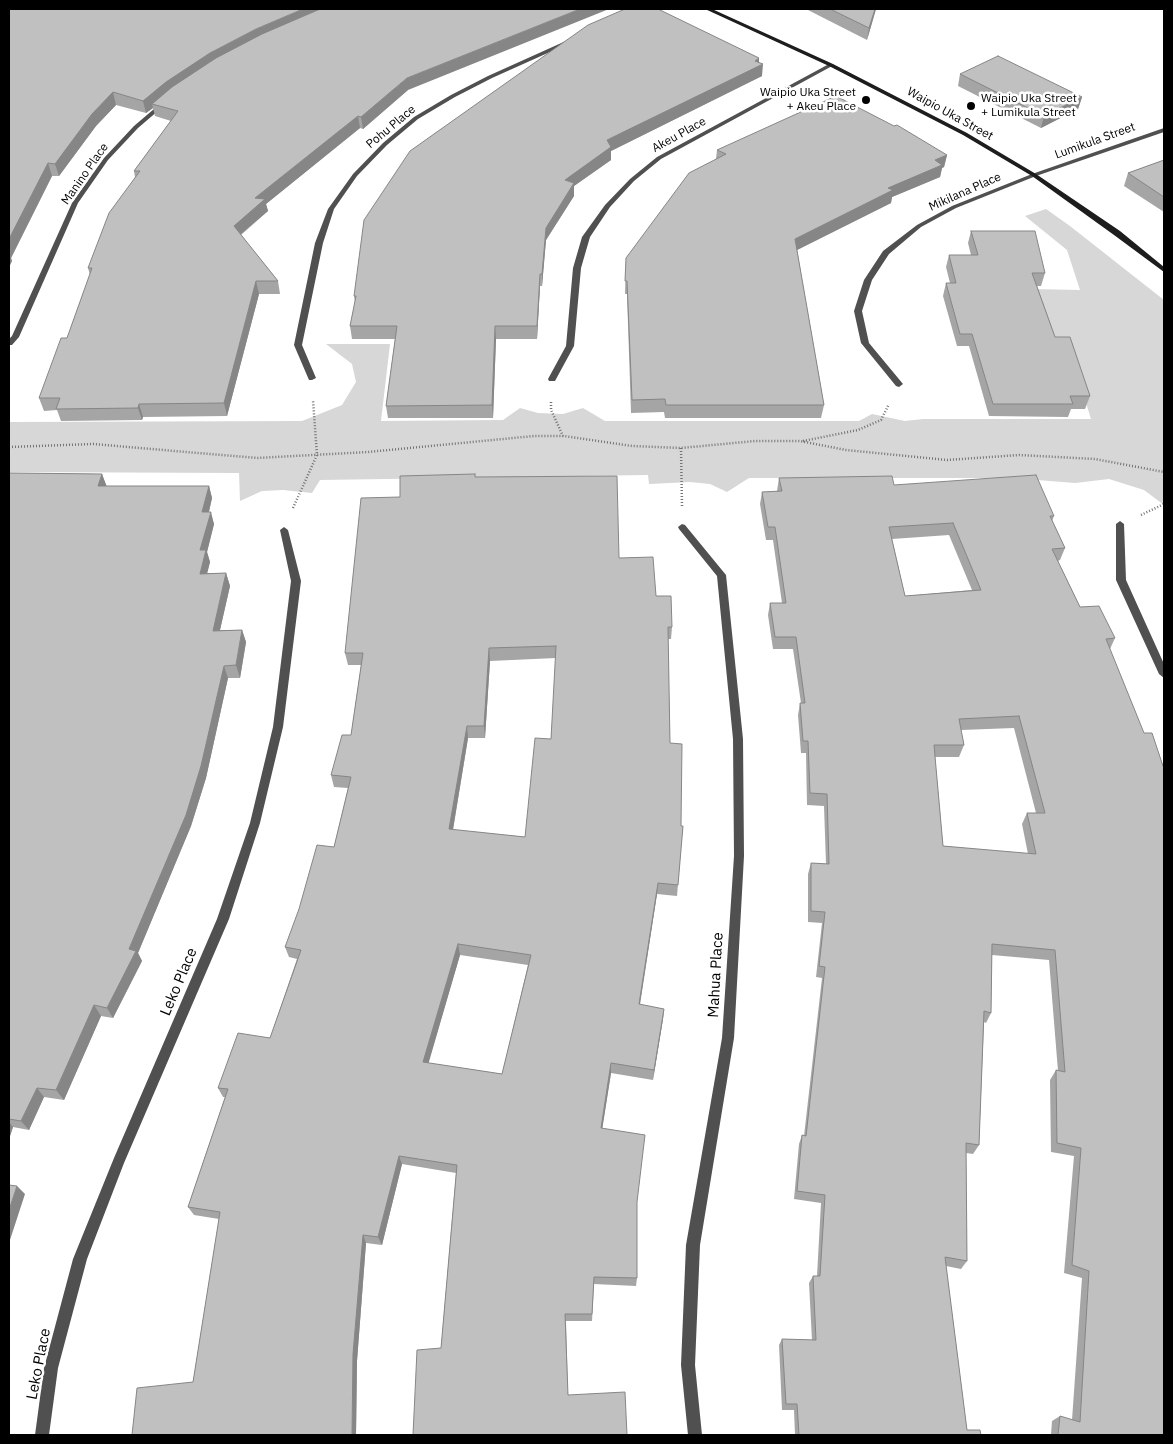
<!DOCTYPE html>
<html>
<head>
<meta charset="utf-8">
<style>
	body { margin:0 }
	#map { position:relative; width:1173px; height:1444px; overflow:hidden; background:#fff; font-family:"IBM Plex Sans",sans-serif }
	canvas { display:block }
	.frame { position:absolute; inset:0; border:10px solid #000; pointer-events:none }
</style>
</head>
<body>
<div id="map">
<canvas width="1173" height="1444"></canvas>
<div class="frame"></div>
</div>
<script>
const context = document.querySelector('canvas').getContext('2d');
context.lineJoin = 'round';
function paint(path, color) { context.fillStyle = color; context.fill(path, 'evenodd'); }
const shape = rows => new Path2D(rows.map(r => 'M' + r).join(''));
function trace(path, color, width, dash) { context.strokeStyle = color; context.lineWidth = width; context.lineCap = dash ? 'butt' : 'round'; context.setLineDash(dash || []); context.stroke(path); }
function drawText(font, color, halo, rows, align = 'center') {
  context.font = font + ' "IBM Plex Sans",sans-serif'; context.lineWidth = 5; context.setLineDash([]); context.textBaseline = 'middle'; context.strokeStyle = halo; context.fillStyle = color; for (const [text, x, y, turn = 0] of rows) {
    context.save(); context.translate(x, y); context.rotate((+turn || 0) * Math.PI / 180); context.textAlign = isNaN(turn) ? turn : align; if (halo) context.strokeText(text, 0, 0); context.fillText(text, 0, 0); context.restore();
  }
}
paint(shape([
	[1046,209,1070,226,1164,300,1164,505,1144,490,1109,479,1075,483,1012,478,749,478,727,492,710,484,690,482,649,484,648,475,320,480,312,493,283,490,262,491,240,501,239,473,9,472,9,422,302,421,342,405,356,382,352,364,326,344,390,344,381,421,503,420,520,408,538,413,563,414,583,408,605,421,859,421,872,414,905,421,923,419,1091,419,1069,348,1049,347,1032,289,1080,290,1067,250,1025,216]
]), '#d7d7d7');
trace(shape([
	[551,402,551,410,563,436],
	[803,441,858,430,881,420,889,404],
	[9,447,93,444,257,458,368,452,534,436,564,436,632,446,681,448,755,441,800,441,846,450,947,460,1019,455,1095,459,1164,472],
	[681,448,682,507],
	[293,508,317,455,313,400],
	[1141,515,1164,504]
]), '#727272', 2.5, [1, 2]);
paint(shape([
	[568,40,570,41,570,43,492,78,455,97,418,119,387,145,357,176,334,209,323,243,302,345,316,378,312,380,309,380,294,345,315,243,328,209,353,174,383,143,414,117,451,95,488,76,568,40],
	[829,64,834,65,661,159,634,181,610,207,590,237,581,268,574,346,555,381,549,381,548,379,566,346,573,268,582,237,605,205,630,179,657,157,829,64],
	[161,103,166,104,138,128,108,160,78,203,19,337,12,345,9,345,9,339,12,336,72,203,104,158,134,126,161,103],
	[1164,128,1164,132,1036,176,956,208,921,227,889,254,872,280,862,311,869,343,903,384,899,387,896,386,861,343,854,311,864,280,883,251,917,225,952,206,1032,174,1164,128],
	[1120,521,1124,524,1126,580,1164,664,1164,678,1159,674,1116,580,1116,524,1120,521],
	[682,524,685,525,726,575,743,739,744,856,734,1038,700,1245,695,1365,702,1435,688,1435,681,1365,686,1245,722,1038,734,856,733,739,717,576,679,529,678,527,682,524],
	[284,527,288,530,301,581,283,727,260,823,229,919,124,1163,87,1259,58,1368,49,1435,35,1435,44,1368,73,1259,114,1158,217,919,250,823,273,727,291,581,280,530,284,527]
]), '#505050');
paint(shape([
	[705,9,712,9,833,64,967,133,1036,174,1120,231,1164,267,1164,272,1114,235,1032,176,963,135,829,66,705,9]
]), '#1d1d1d');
paint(shape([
	[9,9,408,90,363,129,360,128,266,204,268,211,241,235,278,281,280,294,259,294,227,416,143,417,142,420,61,421,57,410,44,411,39,398,67,338,90,275,88,268,135,177,134,171,171,121,155,116,153,108,146,113,116,105,96,126,59,176,52,176,11,258,12,261,9,267],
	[806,9,876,9,867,40],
	[759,58,759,62,762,76,611,151,611,160,574,186,574,196,546,240,542,286,540,286,537,339,496,339,493,418,388,418,386,406,395,339,352,339,350,326,355,302,354,296],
	[960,74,1082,97,1078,109,1041,128,958,86],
	[717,150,947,155,944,167,942,168,940,177,892,197,891,203,797,250,824,405,821,418,665,418,664,412,631,413,627,294,625,294,626,258,716,159],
	[1164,160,1164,212,1124,186,1128,173],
	[971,231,1045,273,1041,286,1037,286,1055,337,1090,396,1085,409,1071,409,1068,417,989,416,969,346,957,346,943,296,946,283,950,283,946,267,949,255,971,255,968,243],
	[9,473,102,474,106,486,209,486,212,498,209,512,214,524,207,552,210,562,207,573,226,573,230,586,220,630,242,630,246,642,240,678,228,678,206,778,191,826,138,953,142,961,113,1018,101,1016,64,1100,44,1097,29,1130,13,1127,9,1139],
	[475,477,619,558,656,596,672,627,671,639,668,639,670,743,681,826,683,826,677,896,657,894,640,1005,664,1009,663,1019,653,1080,611,1073,602,1129,637,1204,637,1278,636,1286,594,1284,592,1321,566,1321,568,1395,627,1435,441,1348,456,1173,402,1164,382,1245,366,1243,357,1361,356,1435,132,1435,193,1382,219,1219,194,1215,188,1207,225,1097,223,1097,218,1088,270,1038,297,959,289,957,285,947,334,847,348,788,334,787,331,775,351,735,361,665,348,665,345,653,400,497],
	[556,658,551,739,525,837,453,830,468,738,485,738,490,661],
	[460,955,528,965,502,1074,428,1063],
	[779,478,894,485,1054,516,1052,521,1065,548,1060,560,1058,561,1080,607,1115,638,1110,649,1164,1435,1051,1435,1052,1421,1060,1416,1072,1420,1082,1278,1064,1273,1074,1156,1051,1152,1050,1080,1056,1070,1058,1071,1049,960,992,955,991,1013,986,1023,984,1022,979,1145,973,1154,966,1153,967,1261,961,1269,946,1266,967,1430,981,1435,795,1435,794,1410,782,1410,779,1345,782,1339,812,1340,809,1283,813,1276,817,1276,821,1203,794,1199,799,1144,802,1135,804,1136,822,978,816,977,822,923,808,922,808,874,811,863,826,864,824,806,807,805,806,753,801,753,798,715,800,703,801,703,793,649,773,649,768,615,770,603,782,603,773,540,766,540,760,504,762,492,777,491],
	[949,535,972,590,905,596,892,539],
	[1014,728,1036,813,1027,813,1022,824,1028,854,943,846,935,757,959,757,964,745,961,730]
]), '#a5a5a5');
paint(shape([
	[303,9,332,9,152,104,153,108,146,113,143,101,166,82,210,53,256,29],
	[580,9,609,9,408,90,363,129,361,117,407,78],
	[875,9,876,9,867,40,869,28],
	[759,58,759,66,763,64,762,76,611,151,611,160,574,186,574,196,546,240,542,286,542,274,546,228,565,180,607,140],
	[113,92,116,105,96,126,59,176,55,164,92,114],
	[1082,97,1078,109,1041,128,1044,116],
	[358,116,360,128,266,204,268,211,236,238,234,226,255,198],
	[947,155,944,167,942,168,940,177,892,197,891,203,793,252,795,239,888,188,935,160],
	[48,163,52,176,11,258,12,261,9,267,9,239],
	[540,274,540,286,537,339,537,326],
	[256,281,259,294,227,416,224,403],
	[495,326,496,339,493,418,492,405],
	[139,404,143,417,142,420,138,408],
	[102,474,107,487,98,486],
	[209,486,212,498,206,524,202,512],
	[211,512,214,524,207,552,210,562,204,586,200,574,200,550],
	[226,573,230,586,217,643,213,631],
	[242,630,246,642,240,678,236,665],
	[489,648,490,661,485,738,484,726],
	[224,666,228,678,206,778,191,826,138,953,142,961,113,1018,107,1008,129,949],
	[467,726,468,738,451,841,449,829],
	[658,883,657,894,638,1015,639,1004],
	[458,944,460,955,426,1072,423,1062],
	[94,1005,101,1016,64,1100,56,1090],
	[664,1009,663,1019,653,1080,654,1070],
	[611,1063,611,1073,601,1137,601,1128],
	[37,1088,44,1097,29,1130,21,1121],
	[9,1122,13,1127,9,1139],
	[399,1156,402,1164,382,1245,378,1237],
	[17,1186,25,1194,9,1243,9,1210],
	[363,1235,366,1243,357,1361,356,1435,352,1435,353,1354]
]), '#868686');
const building = shape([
	[9,9,303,9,256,29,210,53,166,82,143,101,113,92,92,114,55,164,48,163,9,239,9,9],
	[320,9,580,9,407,78,361,117,358,116,255,198,265,199,234,226,278,281,256,281,224,403,139,404,138,408,56,409,60,398,39,398,61,338,67,338,92,268,88,268,109,213,140,171,134,171,178,111,152,104,172,87,216,58,262,34,320,9],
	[625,9,658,9,759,58,755,61,763,64,607,140,611,147,565,180,574,183,546,228,542,274,540,274,537,326,495,326,492,405,386,406,397,326,350,326,356,296,354,296,364,220,410,151,588,25,625,9],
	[830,9,875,9,869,28,830,9],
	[998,56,1082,97,1044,116,960,74,998,56],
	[836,96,894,126,897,125,947,155,935,160,942,165,888,188,893,190,795,239,824,405,666,405,665,399,632,400,627,281,625,281,626,258,689,173,726,154,717,150,836,96],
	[1164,160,1164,197,1128,173,1164,160],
	[971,231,1035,231,1045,273,1032,273,1055,337,1070,337,1090,396,1070,396,1073,404,993,404,972,334,960,334,946,283,956,283,949,255,978,255,971,231],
	[9,473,102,474,98,486,209,486,202,512,211,512,200,550,206,550,200,574,226,573,213,631,242,630,236,665,224,666,201,766,186,815,129,949,136,951,107,1008,94,1005,56,1090,37,1088,21,1121,9,1119,9,473],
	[475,474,475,477,617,476,619,558,653,557,656,596,671,596,672,627,668,627,670,743,682,744,681,826,683,826,678,885,658,883,639,1004,664,1009,654,1070,611,1063,601,1128,645,1135,637,1202,637,1278,594,1277,592,1314,565,1314,568,1395,625,1392,627,1435,413,1435,417,1350,441,1348,457,1165,399,1156,378,1237,363,1235,353,1354,352,1435,132,1435,137,1388,193,1382,220,1212,188,1207,228,1089,218,1088,238,1033,270,1038,301,950,285,947,299,909,317,845,334,847,351,777,331,775,342,735,351,735,363,653,345,653,361,498,400,497,400,476,475,474],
	[556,646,551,739,535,738,525,837,449,829,467,726,484,726,489,648,556,646],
	[458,944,531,955,502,1074,423,1062,458,944],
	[1036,475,1054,516,1050,516,1065,548,1052,549,1080,607,1099,606,1115,638,1106,639,1144,733,1152,733,1164,769,1164,1435,1058,1435,1060,1416,1080,1422,1089,1271,1072,1265,1081,1148,1057,1143,1056,1070,1065,1072,1055,950,992,944,991,1013,984,1011,979,1145,966,1143,967,1261,945,1257,967,1430,980,1430,981,1435,799,1435,797,1404,786,1404,782,1339,816,1340,813,1276,820,1276,825,1195,797,1191,802,1135,806,1136,825,967,819,966,825,912,811,911,811,863,829,864,827,794,810,793,808,741,803,741,800,703,805,703,796,637,775,637,770,603,786,603,775,527,768,527,762,492,782,491,779,478,892,476,894,485,1036,475],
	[953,523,981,590,905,596,889,527,953,523],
	[1019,716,1045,813,1027,813,1036,854,943,846,934,745,964,745,959,719,1019,716],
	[9,1185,17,1186,9,1210,9,1185]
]);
paint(building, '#c0c0c0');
trace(building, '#868686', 1);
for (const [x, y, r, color] of [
	[866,100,5,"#000"],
	[971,106,5,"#000"]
]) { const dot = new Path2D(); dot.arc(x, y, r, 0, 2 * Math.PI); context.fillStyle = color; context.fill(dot); trace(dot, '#fff', 2); }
drawText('12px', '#000', '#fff', [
	["Waipio Uka Street",856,93],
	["+ Akeu Place",856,107],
	["Waipio Uka Street",981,99,"left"],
	["+ Lumikula Street",981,113,"left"]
], 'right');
drawText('12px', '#000', '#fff', [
	["Waipio Uka Street",950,114,29],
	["Pohu Place",391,127,-40],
	["Akeu Place",679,135,-29],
	["Lumikula Street",1095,141,-20],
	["Manino Place",85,174,-55],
	["Mikilana Place",965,192,-24]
]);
drawText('15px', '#000', '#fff', [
	["Mahua Place",716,975,-87],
	["Leko Place",179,982,-67],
	["Leko Place",39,1364,-79]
]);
</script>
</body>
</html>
